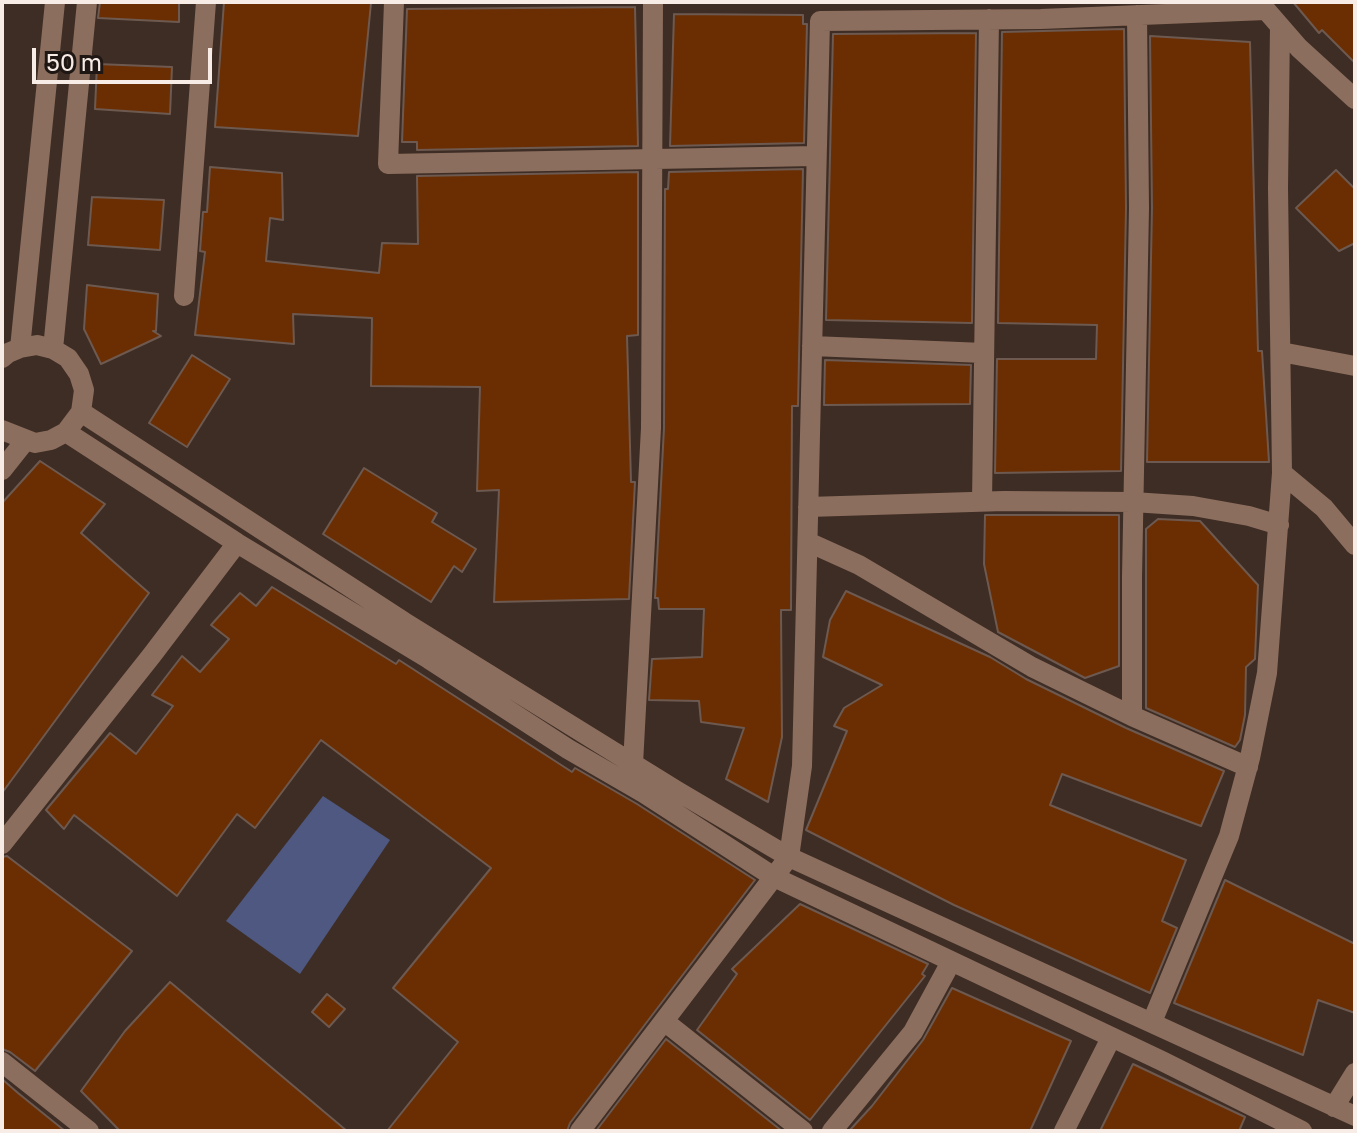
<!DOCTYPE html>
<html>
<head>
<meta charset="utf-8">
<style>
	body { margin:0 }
	#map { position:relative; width:1357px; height:1133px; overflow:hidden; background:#3e2d24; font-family:"Golos Text",sans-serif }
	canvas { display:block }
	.frame { position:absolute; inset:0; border:4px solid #f8ece6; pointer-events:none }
	.scale { position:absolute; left:32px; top:48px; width:180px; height:36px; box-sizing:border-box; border:4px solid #f8ece6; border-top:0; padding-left:10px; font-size:24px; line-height:28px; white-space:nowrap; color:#f8ece6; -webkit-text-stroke:6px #1f1713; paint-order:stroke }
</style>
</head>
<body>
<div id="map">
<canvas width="1357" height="1133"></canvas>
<div class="frame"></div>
<div class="scale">50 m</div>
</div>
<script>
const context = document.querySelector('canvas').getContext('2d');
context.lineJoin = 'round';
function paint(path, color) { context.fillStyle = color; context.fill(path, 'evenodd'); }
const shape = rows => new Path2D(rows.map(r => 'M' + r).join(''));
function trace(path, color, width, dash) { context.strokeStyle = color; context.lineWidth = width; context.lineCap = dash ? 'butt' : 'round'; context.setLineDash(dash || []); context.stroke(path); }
paint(shape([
	[323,796,390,840,300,974,226,921]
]), '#4e5881');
const building = shape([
	[100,2,179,2,179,22,98,18,100,2],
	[224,2,371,3,358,136,215,127,224,2],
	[1293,2,1355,2,1355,63,1322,30,1319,33,1293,2],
	[635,7,638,146,417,150,417,142,402,142,407,9,635,7],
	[674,14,803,15,803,24,807,24,804,143,670,146,674,14],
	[1124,29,1126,208,1121,471,995,473,997,359,1096,359,1097,325,998,323,1002,32,1124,29],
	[976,33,972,323,826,320,833,34,976,33],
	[1150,36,1250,42,1258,351,1262,351,1269,462,1147,462,1152,208,1150,36],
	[97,64,172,67,170,114,95,109,97,64],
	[210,167,282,173,283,220,270,218,266,261,379,273,382,243,418,244,417,176,638,172,638,335,627,336,631,482,635,482,629,599,494,602,499,490,477,491,480,387,371,386,372,318,293,314,294,344,195,335,205,252,200,251,203,212,207,212,210,167],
	[803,169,798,406,792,406,791,610,781,610,782,737,768,802,726,779,744,728,701,722,699,701,649,700,652,659,702,657,704,609,659,609,658,598,655,598,664,428,665,189,668,189,669,172,803,169],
	[1336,170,1355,189,1355,243,1339,251,1296,208,1336,170],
	[92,197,164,200,160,250,88,245,92,197],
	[87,285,158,294,156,331,153,331,161,336,101,364,84,329,87,285],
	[192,355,230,379,187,447,149,423,192,355],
	[825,360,971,365,970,404,824,405,825,360],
	[40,461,105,504,81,533,149,593,2,793,2,503,40,461],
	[364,468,437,513,432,522,476,549,462,572,454,566,431,602,323,534,364,468],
	[985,515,1119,515,1119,666,1085,678,998,632,984,564,985,515],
	[1158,519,1200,521,1258,585,1255,659,1246,667,1245,715,1240,740,1235,747,1146,708,1146,529,1158,519],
	[272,587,396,664,399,660,572,772,575,768,637,804,755,880,570,1123,567,1131,387,1131,458,1042,393,988,491,868,321,740,255,828,237,814,177,896,74,815,64,829,46,810,110,733,136,754,173,706,152,695,182,656,200,672,229,639,211,625,240,593,256,606,272,587],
	[846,591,990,657,1026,679,1126,728,1224,771,1201,826,1062,774,1050,805,1186,860,1162,921,1177,928,1150,993,954,905,806,830,847,731,834,726,844,708,882,685,823,657,830,620,846,591],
	[7,856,132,951,35,1071,10,1052,2,1049,2,857,7,856],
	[1225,880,1355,944,1355,1013,1318,1000,1303,1055,1174,1003,1225,880],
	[800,904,928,964,922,974,925,976,810,1120,697,1030,737,974,732,969,800,904],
	[170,982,347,1131,120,1131,81,1091,125,1031,170,982],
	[952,988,1071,1041,1030,1131,849,1131,872,1106,923,1040,952,988],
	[327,994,345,1009,329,1027,312,1012,327,994],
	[666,1039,782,1131,596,1131,666,1039],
	[1133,1064,1245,1117,1239,1131,1100,1131,1133,1064],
	[2,1079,18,1093,65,1131,2,1131,2,1079]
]);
paint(building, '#6b2e02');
trace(building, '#6d594f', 2);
trace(shape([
	[394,2,388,164,815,156],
	[1137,15,1139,208,1132,577,1132,716,1248,767],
	[184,296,206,2],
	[812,346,984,353],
	[20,348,55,2],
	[53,349,87,2],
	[1281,352,1355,366],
	[2,358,8,353,20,348,37,345,53,349,68,358,79,374,84,390,81,412,66,432,51,440,35,443,2,430],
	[81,412,404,622,677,791,789,857,1355,1116],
	[66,432,237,543,429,659,568,749,644,793,774,877,1162,1061,1302,1131],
	[2,470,25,441],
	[1282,473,1324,508,1355,545],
	[982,501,989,19],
	[808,507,1004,501,1133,502,1193,506,1249,516,1279,525],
	[808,542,859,565,1032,667,1132,716],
	[633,764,651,428,653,2],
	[2,844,152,655,237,543],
	[664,1021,803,1131],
	[1152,1022,1229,836,1250,758,1267,673,1282,473,1278,188,1280,27],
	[2,1062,89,1131],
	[1334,1107,1355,1073],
	[580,1131,789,857,802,766,820,21,1041,19,1266,10,1299,48,1355,99],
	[832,1131,913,1032,951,962],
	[1064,1131,1111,1038]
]), '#8c6e5e', 20);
</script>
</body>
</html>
